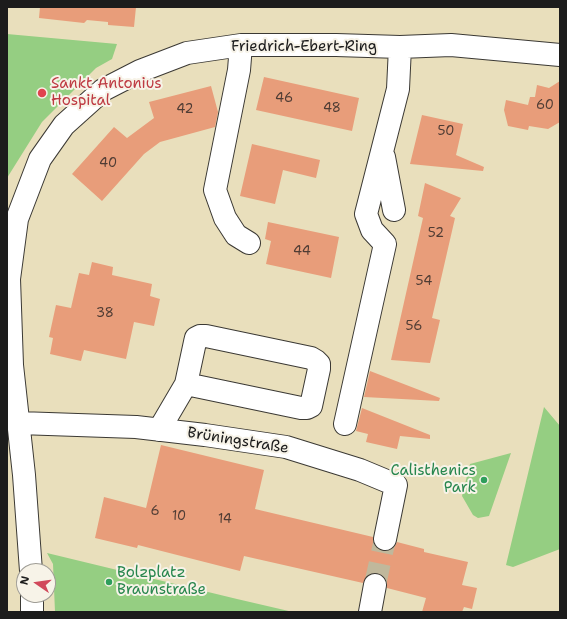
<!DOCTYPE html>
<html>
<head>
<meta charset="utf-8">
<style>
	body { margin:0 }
	#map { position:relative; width:567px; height:619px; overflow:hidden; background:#e9dfbc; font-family:"Shantell Sans",sans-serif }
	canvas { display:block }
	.frame { position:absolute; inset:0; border:8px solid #1c1c1c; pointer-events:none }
	.north { position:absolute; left:16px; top:563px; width:40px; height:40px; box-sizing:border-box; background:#f7f3e8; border:1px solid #9f9d96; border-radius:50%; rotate:283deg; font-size:11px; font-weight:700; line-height:16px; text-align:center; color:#1c1c1c }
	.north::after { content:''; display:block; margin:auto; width:14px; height:18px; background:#d1495b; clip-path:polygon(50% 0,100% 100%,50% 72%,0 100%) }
</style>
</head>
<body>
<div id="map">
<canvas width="567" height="619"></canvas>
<div class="frame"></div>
<div class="north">N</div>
</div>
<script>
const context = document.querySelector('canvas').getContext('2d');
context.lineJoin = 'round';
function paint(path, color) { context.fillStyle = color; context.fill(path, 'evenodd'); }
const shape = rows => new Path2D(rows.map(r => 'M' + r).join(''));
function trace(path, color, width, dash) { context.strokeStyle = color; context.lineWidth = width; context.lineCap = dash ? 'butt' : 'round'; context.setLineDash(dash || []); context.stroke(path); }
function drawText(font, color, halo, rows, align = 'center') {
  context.font = font + ' "Shantell Sans",sans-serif'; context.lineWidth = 4; context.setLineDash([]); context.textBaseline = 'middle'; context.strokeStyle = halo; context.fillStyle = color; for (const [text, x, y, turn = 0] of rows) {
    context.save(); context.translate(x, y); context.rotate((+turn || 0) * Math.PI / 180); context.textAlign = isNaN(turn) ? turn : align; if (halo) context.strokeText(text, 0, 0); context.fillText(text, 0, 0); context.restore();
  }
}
paint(shape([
	[7,34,117,44,112,59,96,68,42,122,7,178],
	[544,407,560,426,560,549,513,567,506,565],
	[511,453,489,516,478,518,473,515,462,496,470,464],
	[47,553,237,599,293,612,55,612,53,564]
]), '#95ce82');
paint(shape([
	[40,7,136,7,134,27,108,25,108,22,87,20,84,23,39,18],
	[264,77,359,98,352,131,256,110],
	[560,81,560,122,548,129,529,126,528,130,508,126,504,110,506,100,528,105,530,97,535,97,537,85,549,88],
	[211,86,218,112,215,127,160,142,144,154,102,201,72,174,114,127,127,138,154,118,149,102],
	[422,115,463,124,456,155,484,167,483,171,410,164],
	[252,144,320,160,316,178,283,170,275,204,240,196],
	[425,183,461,198,450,216,455,218,432,318,440,320,430,363,391,360,423,218,418,216],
	[268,222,339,237,331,278,266,264,271,241,265,239],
	[92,262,113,267,112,275,152,284,150,296,160,299,154,326,134,322,126,359,84,350,81,361,50,354,53,338,49,337,56,305,71,308,79,273,89,275],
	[370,371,440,398,439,401,364,397],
	[362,408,430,435,430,439,400,436,397,449,366,442,368,434,356,431],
	[161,445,264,470,255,509,373,537,373,543,377,549,382,551,389,551,394,548,397,542,424,549,424,552,468,562,462,585,477,588,472,609,464,607,462,612,422,612,426,598,387,588,387,580,383,576,378,573,371,573,366,577,363,583,244,556,240,571,138,545,137,548,95,538,104,497,146,508]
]), '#e89d7a');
trace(shape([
	[375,585,385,539]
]), '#c0b89c', 22, [22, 11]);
const minor = shape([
	[241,45,239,70,215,190,225,218,236,235,249,243],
	[384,157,394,210],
	[19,423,136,427,205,435,286,447,360,470,396,485,385,539],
	[345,424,385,244,372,230,366,214,398,89,400,47],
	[159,430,186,384,195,342,196,338,200,336,206,336,311,358,316,361,319,364,319,369,311,406,307,408,301,408,186,384],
	[31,571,24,475,12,365,9,279,17,219,40,159,64,125,103,90,140,71,187,53,241,45,336,45,400,47,451,45,560,55],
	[32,595,32,612],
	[370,612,375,585]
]);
trace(minor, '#3b3934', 24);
trace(minor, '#fff', 22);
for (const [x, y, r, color] of [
	[42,93,5,"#e0444e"],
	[484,480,4,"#2e9e5b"],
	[109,582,4,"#2e9e5b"]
]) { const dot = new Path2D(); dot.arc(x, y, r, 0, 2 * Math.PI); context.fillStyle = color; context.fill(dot); trace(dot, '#f7f3e8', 1.5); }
drawText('13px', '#4f3c34', null, [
	["46",284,99],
	["60",545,106],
	["48",332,109],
	["42",185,110],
	["50",446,132],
	["40",108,164],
	["52",436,234],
	["44",302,252],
	["54",424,282],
	["38",105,314],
	["56",414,327],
	["6",155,512],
	["10",179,517],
	["14",225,520]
]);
drawText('15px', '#1c1c1c', '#f7f3e8', [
	["Friedrich-Ebert-Ring",304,47],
	["Brüningstraße",238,441,9]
]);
drawText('15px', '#be3a42', '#f7f3e8', [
	["Sankt Antonius",51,84],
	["Hospital",51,101]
], 'left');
drawText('15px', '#27864d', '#f7f3e8', [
	["Calisthenics",476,471],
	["Park",476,488],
	["Bolzplatz",117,573,"left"],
	["Braunstraße",117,590,"left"]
], 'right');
</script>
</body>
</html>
